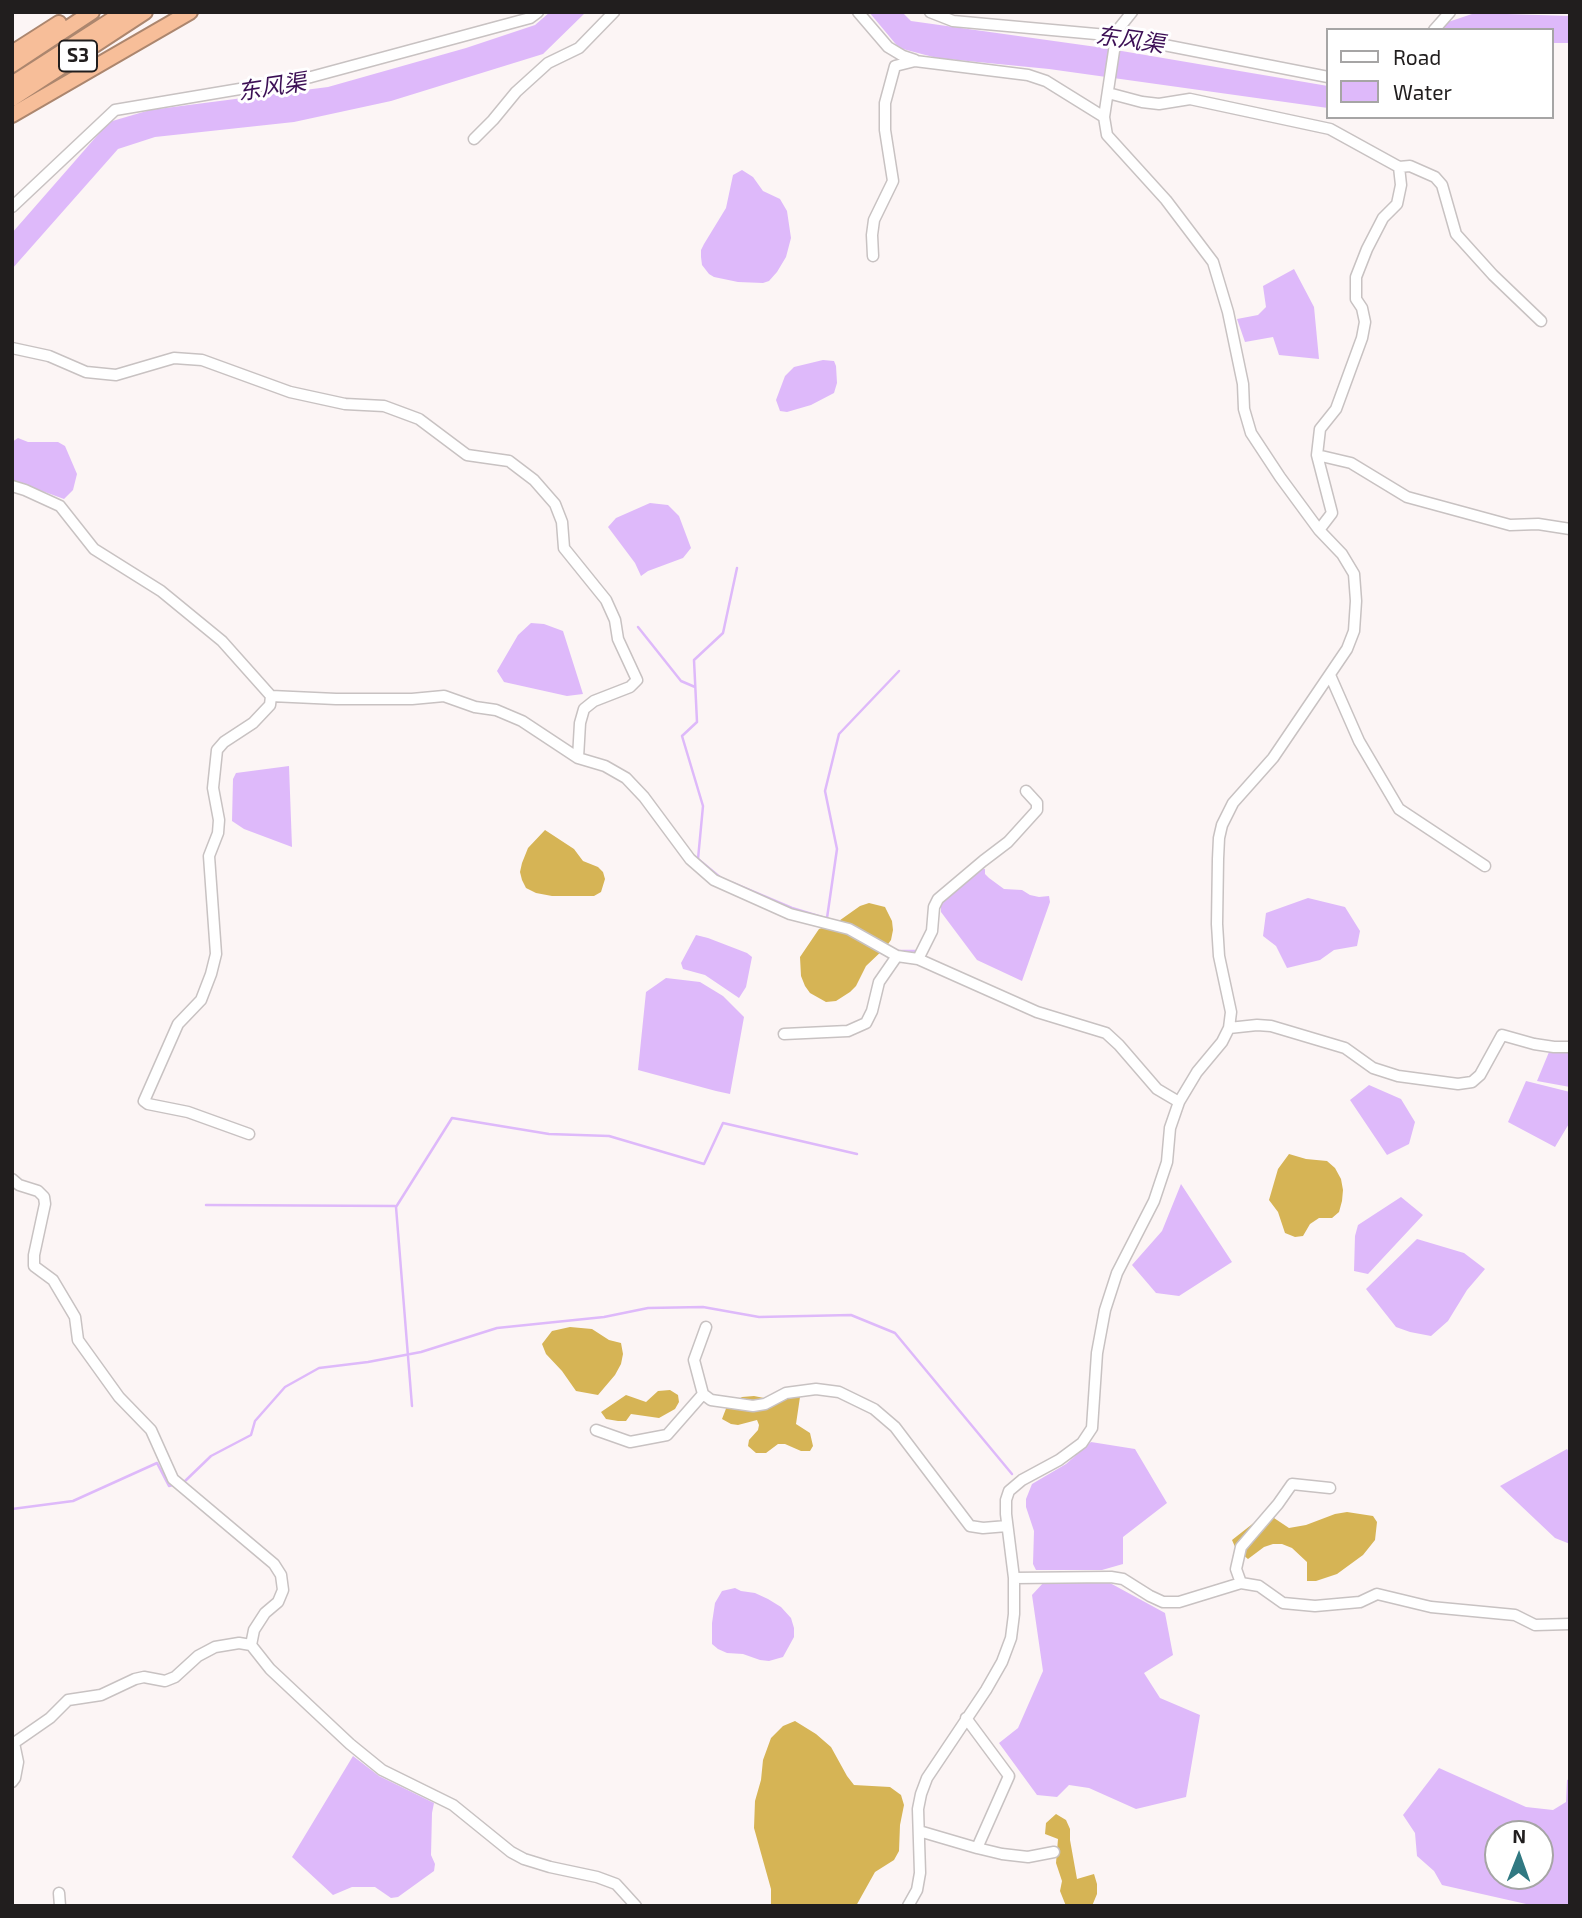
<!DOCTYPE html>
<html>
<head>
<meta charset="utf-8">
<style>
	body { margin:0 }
	#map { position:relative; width:1582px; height:1918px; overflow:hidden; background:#fcf5f5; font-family:"Exo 2",sans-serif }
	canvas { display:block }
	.frame { position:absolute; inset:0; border:14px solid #211e1e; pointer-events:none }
	.legend { position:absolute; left:1326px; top:28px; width:228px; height:91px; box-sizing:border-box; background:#fff; border:2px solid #a6a5a5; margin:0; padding:9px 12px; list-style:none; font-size:21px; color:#211e1e }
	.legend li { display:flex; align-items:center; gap:14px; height:35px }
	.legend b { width:35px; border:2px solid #a6a5a5 }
	.north { position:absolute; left:1484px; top:1820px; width:70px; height:70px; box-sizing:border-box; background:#fff; border:2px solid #a6a5a5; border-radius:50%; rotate:1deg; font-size:19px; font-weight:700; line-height:28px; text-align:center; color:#211e1e }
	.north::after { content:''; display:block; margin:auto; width:24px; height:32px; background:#317982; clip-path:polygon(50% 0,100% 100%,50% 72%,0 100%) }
</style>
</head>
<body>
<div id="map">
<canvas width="1582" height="1918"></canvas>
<div class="frame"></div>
<ul class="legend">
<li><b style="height:9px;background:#fff"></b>Road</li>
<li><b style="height:19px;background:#deb9fa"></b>Water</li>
</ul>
<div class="north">N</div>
</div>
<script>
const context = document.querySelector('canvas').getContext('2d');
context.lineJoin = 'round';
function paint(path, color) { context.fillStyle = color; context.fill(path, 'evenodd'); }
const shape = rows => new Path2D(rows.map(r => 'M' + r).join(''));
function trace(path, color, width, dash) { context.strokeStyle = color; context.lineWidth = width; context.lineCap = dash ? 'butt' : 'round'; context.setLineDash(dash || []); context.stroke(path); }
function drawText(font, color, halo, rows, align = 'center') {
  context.font = font + ' "Exo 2","Noto Sans SC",sans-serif'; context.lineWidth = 6; context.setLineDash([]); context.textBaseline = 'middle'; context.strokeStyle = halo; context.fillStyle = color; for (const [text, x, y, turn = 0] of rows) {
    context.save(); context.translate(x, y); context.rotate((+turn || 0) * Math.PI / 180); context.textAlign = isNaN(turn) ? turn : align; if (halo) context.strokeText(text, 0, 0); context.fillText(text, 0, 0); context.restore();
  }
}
paint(shape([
	[545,830,574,849,583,861,598,867,603,872,605,879,601,892,594,896,552,896,536,893,526,888,522,880,520,872,522,863,528,848],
	[869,903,885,907,892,921,893,930,891,940,886,947,866,966,856,986,850,992,836,1001,826,1002,810,993,805,986,801,976,800,957,819,929,836,923,860,906],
	[1289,1154,1306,1159,1327,1161,1335,1168,1341,1179,1343,1190,1342,1201,1339,1212,1332,1218,1319,1218,1310,1224,1303,1236,1295,1237,1285,1233,1278,1212,1269,1200,1278,1169],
	[570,1327,592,1329,609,1340,621,1343,623,1354,621,1364,615,1375,598,1395,576,1391,562,1371,546,1354,542,1344,552,1331],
	[670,1390,678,1395,679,1402,675,1409,659,1418,631,1414,626,1421,618,1421,606,1419,601,1412,626,1395,646,1402,658,1391],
	[791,1391,800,1397,796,1424,810,1433,813,1446,810,1451,801,1451,785,1444,778,1444,766,1453,756,1453,748,1446,749,1440,758,1430,759,1425,757,1420,738,1425,731,1424,722,1419,727,1406,742,1397,754,1396,774,1400],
	[1347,1512,1373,1516,1377,1522,1375,1540,1363,1555,1337,1574,1316,1581,1307,1581,1307,1562,1292,1548,1282,1544,1273,1544,1264,1547,1248,1559,1236,1549,1232,1540,1260,1518,1274,1518,1289,1528,1306,1525,1335,1514],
	[795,1721,816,1734,831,1747,847,1776,854,1785,890,1787,901,1795,904,1805,900,1825,899,1851,894,1860,875,1872,856,1906,771,1906,771,1889,754,1828,755,1801,761,1780,763,1760,771,1738,783,1726],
	[1056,1814,1066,1820,1070,1829,1070,1840,1077,1879,1094,1874,1097,1884,1097,1894,1092,1906,1066,1906,1060,1891,1062,1881,1056,1863,1058,1839,1045,1834,1046,1823]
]), '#d6b455');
paint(shape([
	[550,12,586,12,543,54,391,101,294,122,155,137,118,149,12,269,12,233,109,122,150,110,328,87,466,48,535,25],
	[869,12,902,12,911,21,1104,48,1328,86,1328,108,1049,69,937,58,899,48],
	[1475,13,1570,16,1570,43,1552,43,1552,30,1441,30,1448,22],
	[742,170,753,177,763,191,780,199,787,211,791,238,786,257,777,272,769,281,763,283,738,282,714,277,709,274,702,265,701,257,701,250,704,244,726,208,733,175],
	[1294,269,1314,307,1319,359,1279,355,1273,337,1245,342,1237,319,1258,315,1266,307,1263,286],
	[823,360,834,361,836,366,837,383,834,393,811,405,787,412,780,411,776,400,785,376,794,367],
	[18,438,28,442,58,442,65,446,77,474,73,490,64,499,12,480,12,442],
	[650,503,668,505,679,516,691,548,683,558,648,571,641,576,635,563,608,527,616,518],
	[531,623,544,624,563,631,583,694,567,696,504,682,497,671,518,635],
	[289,766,292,847,244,829,232,821,233,779,236,773],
	[980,869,985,869,985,874,989,878,1004,889,1022,890,1030,895,1039,897,1049,896,1050,902,1022,981,977,960,941,912,941,903],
	[1308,898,1345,907,1360,931,1357,946,1334,950,1320,960,1287,968,1276,946,1263,936,1266,913],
	[696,935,708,938,747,953,752,957,746,987,739,998,705,975,683,969,681,963],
	[666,978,700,982,723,996,744,1017,730,1094,716,1091,638,1070,646,992],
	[1549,1052,1570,1052,1570,1087,1537,1081],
	[1526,1081,1570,1092,1570,1122,1555,1147,1508,1122],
	[1369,1085,1401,1099,1415,1122,1409,1144,1387,1155,1350,1100],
	[1181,1184,1232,1262,1179,1296,1156,1293,1132,1265,1162,1231],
	[1401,1197,1423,1215,1368,1274,1354,1271,1355,1236,1358,1225],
	[1417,1239,1464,1253,1485,1269,1467,1290,1448,1321,1431,1336,1410,1332,1396,1327,1366,1289],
	[1091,1442,1135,1449,1167,1503,1123,1537,1123,1564,1102,1570,1036,1570,1033,1564,1034,1531,1026,1507,1026,1499,1032,1484,1066,1464],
	[1567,1449,1570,1454,1570,1544,1555,1538,1500,1486],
	[1044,1582,1110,1583,1165,1613,1173,1655,1144,1673,1160,1698,1200,1715,1186,1797,1136,1809,1089,1788,1069,1785,1057,1797,1037,1795,999,1743,1018,1728,1043,1671,1032,1595],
	[735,1588,741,1591,755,1593,768,1599,781,1607,791,1618,794,1628,794,1637,783,1657,769,1661,760,1660,743,1654,727,1653,718,1649,712,1644,712,1623,715,1603,722,1591],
	[353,1756,379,1776,434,1803,432,1813,431,1855,435,1864,434,1871,398,1897,391,1898,375,1887,352,1887,333,1895,292,1857],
	[1439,1768,1526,1807,1553,1810,1566,1802,1567,1780,1570,1779,1570,1906,1535,1906,1442,1885,1434,1871,1417,1856,1415,1833,1403,1815],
	[1498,1834,1540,1834,1540,1876,1498,1876]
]), '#deb9fa');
trace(shape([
	[638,627,681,681,695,687],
	[721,878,698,859,703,806,682,736,697,722,694,660,723,633,737,568],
	[733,883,792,908,832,920],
	[827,918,837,849,825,791,839,734,899,671],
	[898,951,915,951],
	[206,1205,395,1206],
	[412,1406,396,1207,452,1118,549,1134,609,1136,704,1164,723,1123,857,1154],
	[183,1483,211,1456,251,1435,255,1421,285,1387,319,1368,368,1362,421,1352,497,1328,604,1317,648,1308,703,1307,759,1317,851,1315,895,1333,1012,1474],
	[12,1509,73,1501,157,1463,169,1486,173,1485]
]), '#deb9fa', 2.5);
const minor = shape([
	[858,12,888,47,903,56,915,60],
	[930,12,953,21,1118,36,1328,77],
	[1434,30,1450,12],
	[1108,93,1142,102,1159,104,1190,99,1330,129,1399,167,1410,166,1435,177,1442,185,1456,234,1493,275,1541,321],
	[474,139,493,120,516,92,548,63,579,48,614,12],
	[12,207,115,110,311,77,530,18,538,12],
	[873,256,872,235,874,220,893,181,885,130,885,103,895,66,915,61,1028,75,1046,81,1104,117],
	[12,348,49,356,86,372,116,375,174,358,202,360,290,392,345,404,384,406,419,419,467,455,509,461,534,480,555,504,562,522,564,548,606,600,615,620,618,639,637,680,630,687,594,701,584,709,580,723,578,758],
	[1317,455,1351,463,1407,497,1510,525,1538,524,1570,529],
	[12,486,25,490,60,506,94,549,161,591,222,641,271,696,336,699,412,699,444,696,475,707,496,710,522,721,578,758,605,766,626,778,644,797,690,859,714,880,790,914,849,929,897,956,918,959,1037,1012,1106,1033,1119,1045,1157,1089,1179,1102],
	[1319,530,1332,513,1317,455,1320,429,1336,409,1362,338,1365,322,1362,308,1356,299,1356,277,1367,249,1383,218,1397,204,1401,185,1399,167],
	[1330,675,1359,741,1399,809,1485,866],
	[918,959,932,931,934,907,938,899,983,861,1008,842,1037,810,1037,803,1026,791],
	[1229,1028,1257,1025,1271,1026,1345,1048,1373,1068,1398,1076,1458,1084,1472,1082,1480,1075,1502,1035,1534,1044,1554,1047,1570,1047],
	[784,1034,848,1031,866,1023,872,1011,879,982,897,956],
	[249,1134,188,1112,148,1104,144,1101,178,1024,201,1000,211,974,216,954,209,856,218,833,219,820,213,788,217,750,224,742,253,723,270,705,271,696],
	[12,1179,19,1185,38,1191,44,1197,45,1204,34,1255,34,1266,53,1280,75,1317,78,1340,119,1397,151,1430,173,1479,274,1564,281,1575,283,1590,278,1602,265,1613,254,1630,251,1645],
	[706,1327,694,1360,703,1394,711,1400,753,1406,765,1404,786,1393,816,1389,839,1392,874,1409,895,1427,970,1526,983,1528,1007,1526],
	[596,1430,630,1442,667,1435,703,1394],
	[1014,1578,1111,1577,1123,1579,1150,1596,1163,1602,1179,1602,1241,1583,1259,1586,1283,1603,1315,1606,1360,1602,1377,1594,1431,1607,1515,1615,1535,1625,1570,1624],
	[1241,1583,1236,1569,1241,1547,1278,1504,1292,1484,1330,1488],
	[12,1782,15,1778,18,1762,14,1743,50,1718,68,1700,101,1695,135,1679,144,1677,165,1681,175,1677,198,1656,215,1647,239,1643,251,1645,270,1669,350,1744,382,1770,453,1805,511,1852,524,1859,550,1867,597,1877,616,1884,636,1906],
	[919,1831,977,1848,1009,1776,966,1718],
	[977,1848,1002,1854,1028,1857,1054,1852],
	[59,1893,60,1906],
	[908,1906,917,1890,920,1873,918,1809,921,1794,927,1778,986,1690,1002,1662,1011,1638,1014,1614,1014,1578,1006,1514,1006,1500,1009,1491,1022,1480,1059,1460,1082,1443,1092,1428,1097,1353,1105,1310,1117,1273,1154,1201,1167,1162,1170,1128,1179,1102,1197,1072,1222,1042,1229,1028,1231,1012,1219,956,1217,924,1218,859,1219,838,1222,825,1233,803,1273,758,1347,649,1354,631,1356,601,1354,574,1342,554,1319,530,1280,477,1251,433,1244,409,1243,384,1228,312,1213,262,1166,200,1107,135,1104,117,1115,44,1120,27,1132,12]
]);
const highway = shape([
	[12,53,59,23],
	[12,65,92,12],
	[12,84,124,12],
	[12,99,145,12],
	[12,115,190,12]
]);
trace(minor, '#c8c2c2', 13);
trace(highway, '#ac866e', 18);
trace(minor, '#fff', 10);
trace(highway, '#f7be99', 14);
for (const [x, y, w] of [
	[78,56,38]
]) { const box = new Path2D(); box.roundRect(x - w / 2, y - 15.5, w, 31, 5); context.fillStyle = '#fff'; context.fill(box); trace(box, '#211e1e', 2); }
drawText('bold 19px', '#211e1e', null, [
	["S3",78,56]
]);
drawText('italic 23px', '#3c0f55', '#fff', [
	["东风渠",1130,40,8],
	["东风渠",272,87,-9]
]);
</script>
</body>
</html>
